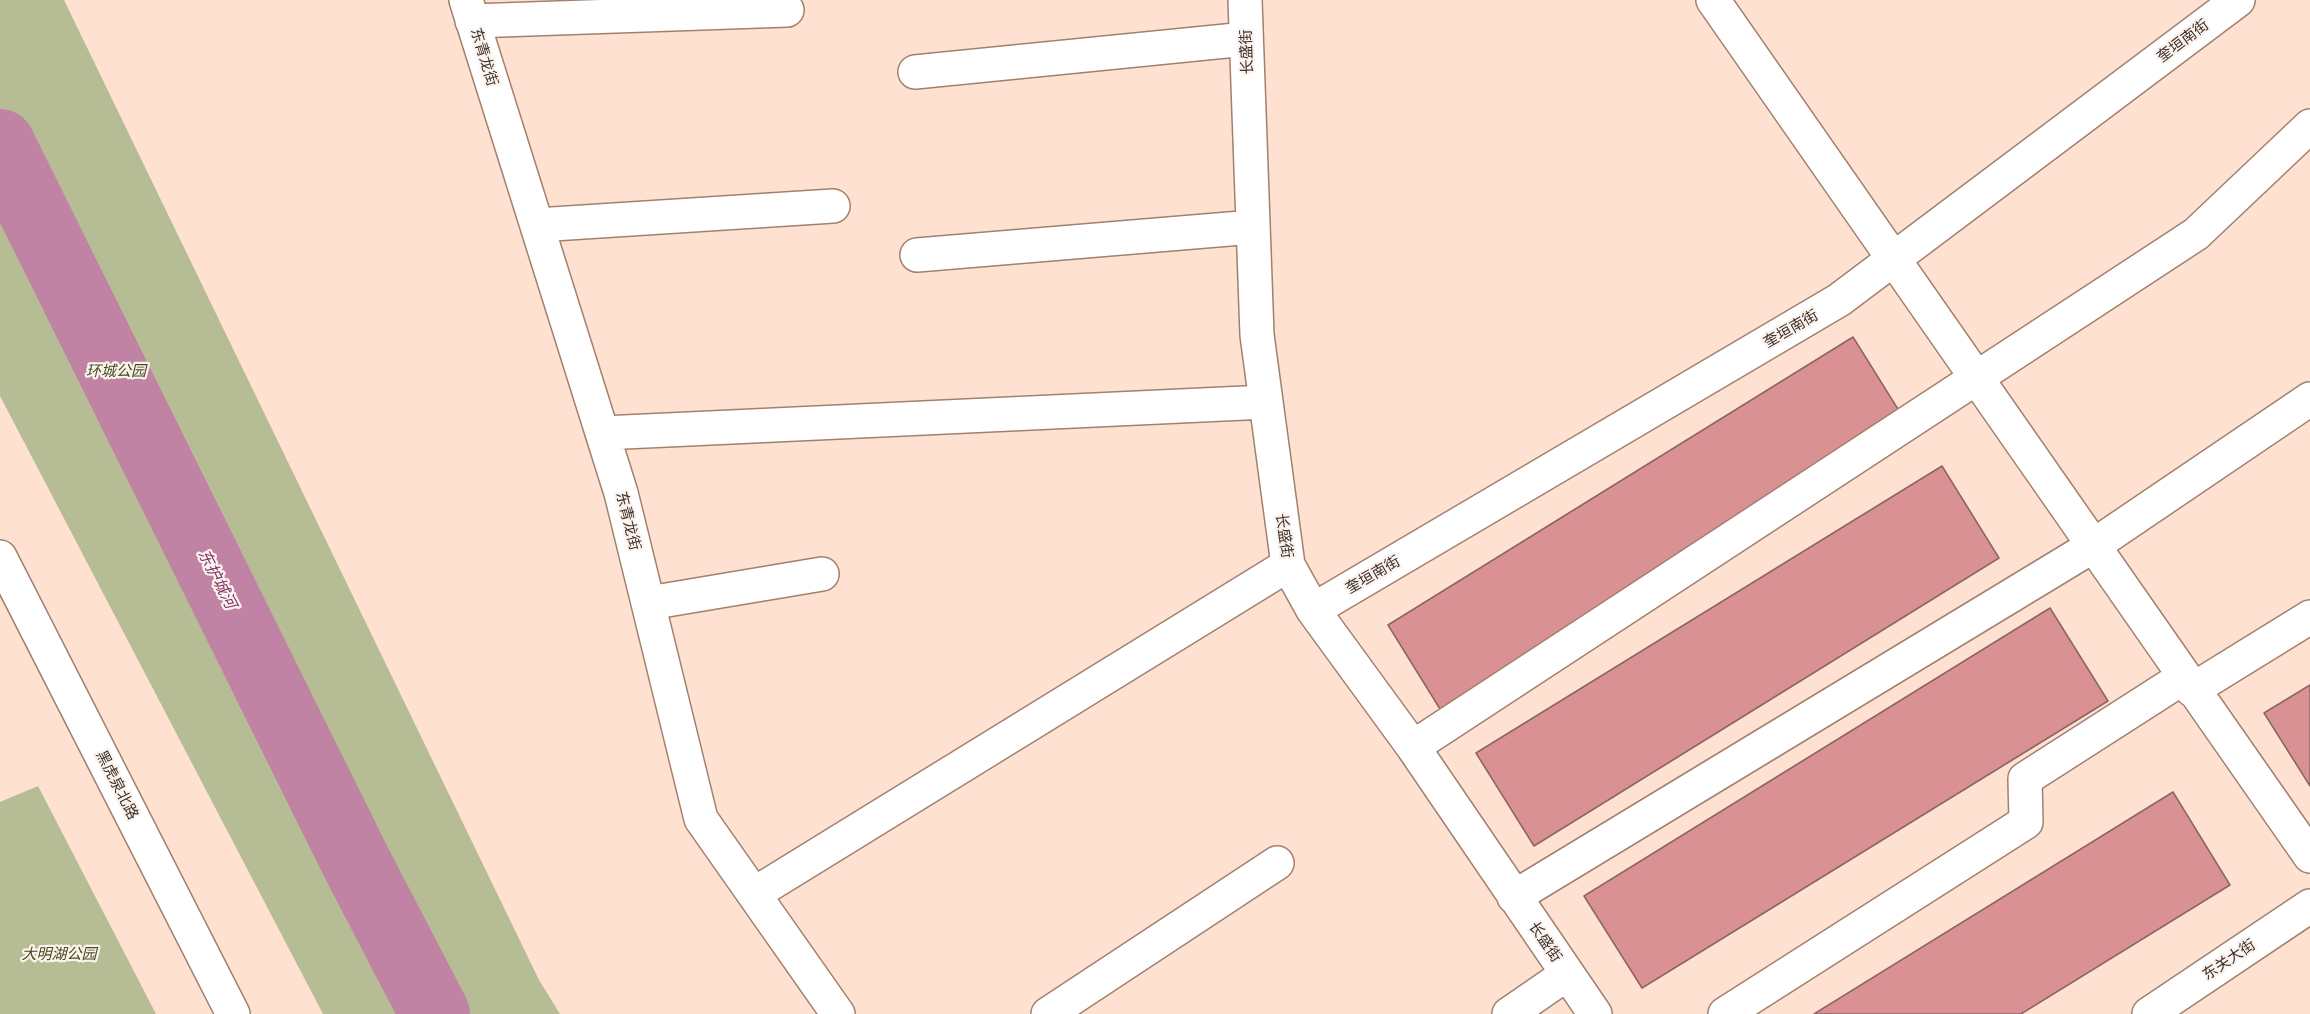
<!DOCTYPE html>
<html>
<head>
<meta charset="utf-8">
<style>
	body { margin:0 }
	canvas { display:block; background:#ffe1d1 }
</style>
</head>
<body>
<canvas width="2310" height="1014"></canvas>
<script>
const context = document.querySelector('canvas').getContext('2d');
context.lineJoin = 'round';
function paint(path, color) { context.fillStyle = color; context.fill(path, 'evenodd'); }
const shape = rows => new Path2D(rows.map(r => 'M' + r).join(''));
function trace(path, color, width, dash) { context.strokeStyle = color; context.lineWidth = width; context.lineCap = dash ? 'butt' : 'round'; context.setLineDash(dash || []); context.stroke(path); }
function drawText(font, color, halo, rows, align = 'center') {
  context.font = font + ' "Crimson Pro","Noto Sans SC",serif'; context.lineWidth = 4.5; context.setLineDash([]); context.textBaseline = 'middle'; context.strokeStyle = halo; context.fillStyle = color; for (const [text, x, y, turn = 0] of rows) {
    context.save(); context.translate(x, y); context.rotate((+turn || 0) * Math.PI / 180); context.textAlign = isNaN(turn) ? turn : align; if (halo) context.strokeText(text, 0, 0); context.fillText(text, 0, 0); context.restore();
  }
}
paint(shape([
	[0,0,64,0,539,980,560,1014,323,1014,0,396],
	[38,786,156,1014,0,1014,0,802]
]), '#b6bc93');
trace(shape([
	[0,144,356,862,435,1014]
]), '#c183a4', 70);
const building = shape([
	[1853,337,1911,430,1445,717,1388,625,1853,337],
	[1942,466,1999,558,1534,846,1476,753,1942,466],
	[2050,608,2108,701,1642,988,1584,896,2050,608],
	[2310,685,2310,786,2264,713,2310,685],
	[2173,792,2230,885,2021,1014,1814,1014,2173,792]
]);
paint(building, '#da9193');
trace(building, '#8b6565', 1.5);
const minor = shape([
	[466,0,621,493,701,819,838,1014],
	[1245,0,1257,335,1288,565,1313,610,1413,747,1595,1014],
	[1713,0,2310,856],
	[472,21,787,10],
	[915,72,1246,39],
	[537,225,833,206],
	[917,255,1253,227],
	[603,433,1266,402],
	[649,603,822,574],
	[1313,610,1839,300,2238,0],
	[2192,690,2310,617],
	[1413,747,2196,234,2310,126],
	[754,894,1288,565],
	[1514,897,2093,546,2310,399],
	[1048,1014,1277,863],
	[1509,1014,1567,974],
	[1725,1014,2026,822,2025,779,2184,677]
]);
const secondary = shape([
	[0,557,233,1014],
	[2149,1014,2310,906]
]);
trace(minor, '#a2806e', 36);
trace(secondary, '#a2806e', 36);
trace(minor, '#fff', 33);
trace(secondary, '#fff', 33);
drawText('15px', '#3e3028', '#fbf3ef', [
	["奎垣南街",2183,41,-37],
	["长盛街",1247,52,-92],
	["东青龙街",484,57,73],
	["奎垣南街",1791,329,-30],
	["东青龙街",628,521,76],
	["长盛街",1284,536,82],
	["奎垣南街",1373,575,-30],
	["黑虎泉北路",117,785,63],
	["长盛街",1545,942,56],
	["东关大街",2229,960,-34]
]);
drawText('italic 15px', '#464b19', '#fbf3ef', [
	["环城公园",116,371],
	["大明湖公园",59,954]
]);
drawText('italic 16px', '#823563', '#fbf3ef', [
	["东护城河",217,579,63]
]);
</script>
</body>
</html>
